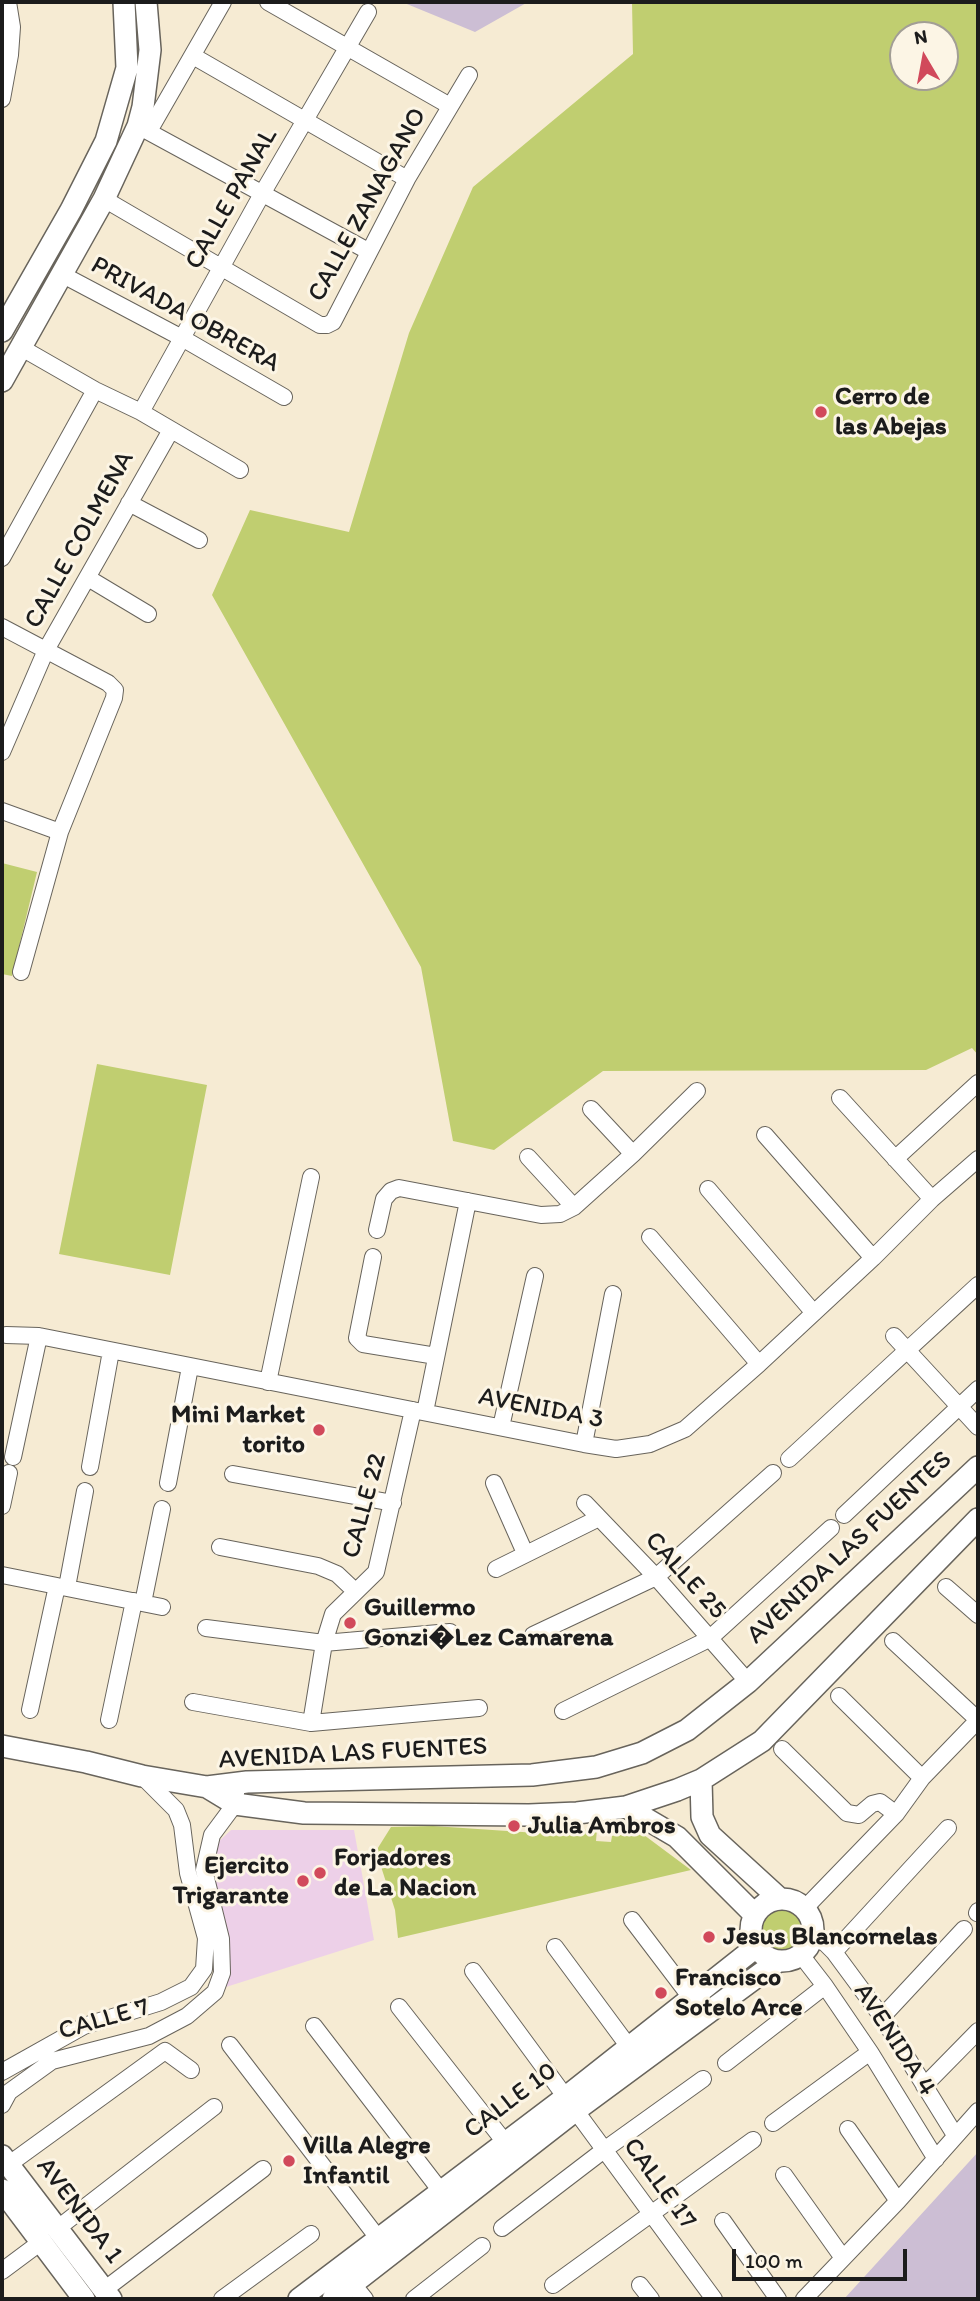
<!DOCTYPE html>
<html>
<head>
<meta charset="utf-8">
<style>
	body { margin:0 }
	#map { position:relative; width:980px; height:2301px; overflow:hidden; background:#f6ebd3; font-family:Itim,sans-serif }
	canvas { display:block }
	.frame { position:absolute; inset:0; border:4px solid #1c1c1c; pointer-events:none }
	.north { position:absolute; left:889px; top:21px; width:70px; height:70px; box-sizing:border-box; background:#fcf5e5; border:2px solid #a29e95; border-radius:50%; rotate:350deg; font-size:19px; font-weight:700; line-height:28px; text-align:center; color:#1c1c1c }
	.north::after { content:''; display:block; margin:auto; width:24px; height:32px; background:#d1495b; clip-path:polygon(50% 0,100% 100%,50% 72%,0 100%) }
	.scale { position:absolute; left:732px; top:2249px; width:175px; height:32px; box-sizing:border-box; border:4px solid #1c1c1c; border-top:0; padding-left:9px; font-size:21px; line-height:24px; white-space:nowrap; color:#1c1c1c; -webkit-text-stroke:5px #fcf5e5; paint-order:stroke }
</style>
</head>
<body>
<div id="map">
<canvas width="980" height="2301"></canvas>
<div class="frame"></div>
<div class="north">N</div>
<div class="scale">100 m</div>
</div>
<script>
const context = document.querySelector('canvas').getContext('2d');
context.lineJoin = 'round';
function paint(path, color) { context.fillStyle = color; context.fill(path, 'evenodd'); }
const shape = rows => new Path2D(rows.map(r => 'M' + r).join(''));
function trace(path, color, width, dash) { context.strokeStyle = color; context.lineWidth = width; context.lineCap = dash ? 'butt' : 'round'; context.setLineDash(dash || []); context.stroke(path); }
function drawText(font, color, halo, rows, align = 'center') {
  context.font = font + ' Itim,sans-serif'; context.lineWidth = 6; context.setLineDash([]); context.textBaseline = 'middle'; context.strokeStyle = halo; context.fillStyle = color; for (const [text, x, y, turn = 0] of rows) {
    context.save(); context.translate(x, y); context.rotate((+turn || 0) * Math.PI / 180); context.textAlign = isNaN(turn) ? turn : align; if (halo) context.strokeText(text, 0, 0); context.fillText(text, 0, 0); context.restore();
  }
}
paint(shape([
	[231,1830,354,1830,374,1940,226,1987,229,1952,212,1882,213,1847]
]), '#edd0e8');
paint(shape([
	[402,2,528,2,475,32],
	[978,2152,978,2299,844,2299]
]), '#ccbed4');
paint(shape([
	[632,2,978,2,978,1055,972,1048,926,1070,603,1071,494,1150,453,1141,421,967,212,595,250,510,349,532,409,333,473,187,633,54],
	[945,35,945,77,903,77,903,35],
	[2,863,37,872,12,976,2,974],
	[97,1064,207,1085,170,1275,59,1254],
	[433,1826,537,1833,597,1829,596,1841,611,1842,612,1836,626,1832,644,1835,691,1870,398,1938,395,1910,376,1851,391,1827],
	'759 1930a23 23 0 1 1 46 0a23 23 0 1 1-46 0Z'
]), '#c0ce70');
const minor = shape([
	[268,2,450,106],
	[193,56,407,179],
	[2,99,10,55,12,27,8,2],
	[138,126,368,251],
	[149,131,223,2],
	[104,199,320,325,327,325,333,322,407,179,469,75],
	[63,275,182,338,284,397],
	[20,347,95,390,141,412,240,470],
	[141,412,262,194,368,12],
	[129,503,199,540],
	[2,558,95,390],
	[88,578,148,614],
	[2,627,108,683,115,690,114,698,60,832,21,972],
	[2,752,46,650,171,430],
	[2,811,60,832],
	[840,1098,932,1199],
	[591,1109,633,1154],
	[765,1135,873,1258],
	[528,1157,574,1207],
	[895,1159,978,1083],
	[708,1189,814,1313],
	[377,1230,384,1199,391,1191,399,1188,541,1215,560,1214,574,1207,633,1154,697,1091],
	[650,1237,759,1364],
	[373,1257,357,1338,363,1344,436,1356],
	[6,1335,39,1336,584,1444,616,1449,650,1444,685,1429,759,1364,873,1258,932,1199,978,1159],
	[894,1336,978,1427],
	[268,1382,311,1177],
	[425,1412,468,1201],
	[501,1427,535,1276],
	[584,1444,613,1294],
	[13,1457,39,1336],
	[789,1459,978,1285],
	[90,1467,111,1351],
	[233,1474,393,1503],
	[168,1483,190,1367],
	[494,1483,525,1553],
	[585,1503,656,1577,748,1682],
	[2,1506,9,1473],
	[844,1515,978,1389],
	[220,1547,318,1566,337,1574,355,1591],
	[496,1569,599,1518],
	[2,1575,162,1607],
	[67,1587,85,1491],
	[946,1587,978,1615],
	[143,1603,162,1509],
	[206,1628,324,1643,450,1632],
	[533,1635,656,1577,773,1473],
	[893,1641,978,1720],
	[839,1696,922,1778],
	[193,1702,311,1723,479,1708],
	[30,1710,57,1586],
	[563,1711,709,1639,831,1528],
	[109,1720,134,1601],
	[311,1723,324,1643,333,1614,376,1572,413,1410],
	[782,1749,847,1813,859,1815,872,1804,880,1802,896,1814],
	[805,1908,896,1814,922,1778,978,1720],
	[977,1913,978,1911],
	[632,1920,692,1999],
	[813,1938,825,1943,834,1952,882,2017,955,2135],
	[555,1947,629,2047],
	[834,1952,948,1828],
	[801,1955,825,1986,870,2052,936,2159],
	[473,1971,714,2299],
	[399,2007,504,2141],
	[882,2017,964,1929],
	[314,2026,440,2190],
	[230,2045,378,2238],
	[726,2063,825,1986],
	[2,2072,84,2026,161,2002,191,1987,204,1969,206,1938,188,1873,182,1825,176,1810,142,1776],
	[924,2086,978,2031],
	[2,2105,9,2092,52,2061,149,2036,187,2016,215,1992,222,1973,221,1939,204,1870,212,1835,235,1804,236,1793],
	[773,2123,870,2052],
	[848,2129,898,2201],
	[8,2165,165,2051,191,2070],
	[784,2175,843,2258],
	[723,2221,778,2299],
	[58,2228,214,2107],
	[502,2228,604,2150,703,2079],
	[2,2271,41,2242],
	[347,2277,365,2299],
	[553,2285,753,2140],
	[640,2285,651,2299],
	[104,2290,263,2169],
	[222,2299,311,2234],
	[414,2299,482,2246],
	[804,2299,898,2201,978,2111]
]);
const major = shape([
	[2,331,71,210,106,141,127,68,124,2],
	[2,381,104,199,138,126,143,107,150,50,146,2],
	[2,1746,86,1762,142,1776,207,1787,247,1782,532,1775,596,1767,642,1753,687,1730,748,1682,978,1467],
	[701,1780,702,1817,710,1835,780,1899],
	[207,1787,235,1804,304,1813,529,1815,577,1813,626,1807,677,1790,701,1780,762,1741,978,1519],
	[626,1807,677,1837,755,1915],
	'751 1930a31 31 0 1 1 62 0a31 31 0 1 1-62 0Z',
	[2,2156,111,2299],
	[2,2190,84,2299],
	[299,2299,566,2097,756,1947],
	[333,2299,576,2110,778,1961]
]);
trace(minor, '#68645c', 18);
trace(major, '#68645c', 24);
trace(minor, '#fff', 16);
trace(major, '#fff', 21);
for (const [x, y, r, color] of [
	[821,412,7,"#d1495b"],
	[319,1430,7,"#d1495b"],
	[350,1623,7,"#d1495b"],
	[514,1826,7,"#d1495b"],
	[320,1873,7,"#d1495b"],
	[303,1881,7,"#d1495b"],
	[709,1937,7,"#d1495b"],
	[661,1993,7,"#d1495b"],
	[289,2161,7,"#d1495b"]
]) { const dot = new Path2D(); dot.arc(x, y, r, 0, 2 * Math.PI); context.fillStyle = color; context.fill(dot); trace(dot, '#fcf5e5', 2.5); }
drawText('26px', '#1c1c1c', '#fcf5e5', [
	["CALLE PANAL",232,199,-60],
	["CALLE ZANAGANO",368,205,-61],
	["PRIVADA OBRERA",185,315,29],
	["CALLE COLMENA",80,540,-61],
	["AVENIDA 3",541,1409,11],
	["CALLE 22",365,1506,-75],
	["AVENIDA LAS FUENTES",850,1548,-43],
	["CALLE 25",685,1576,48],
	["AVENIDA LAS FUENTES",353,1754,-3],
	["CALLE 7",104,2020,-16],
	["AVENIDA 4",894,2040,57],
	["CALLE 10",511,2101,-37],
	["CALLE 17",659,2184,54],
	["AVENIDA 1",79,2211,53]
]);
drawText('bold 26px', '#1c1c1c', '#fcf5e5', [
	["Cerro de",835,397],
	["las Abejas",835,427],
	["Mini Market",305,1415,"right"],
	["torito",305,1445,"right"],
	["Guillermo",364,1608],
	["Gonzi�Lez Camarena",364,1638],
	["Julia Ambros",528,1826],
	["Forjadores",334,1858],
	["de La Nacion",334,1888],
	["Ejercito",289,1866,"right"],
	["Trigarante",289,1896,"right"],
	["Jesus Blancornelas",723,1937],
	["Francisco",675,1978],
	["Sotelo Arce",675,2008],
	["Villa Alegre",303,2146],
	["Infantil",303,2176]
], 'left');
</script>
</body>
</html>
